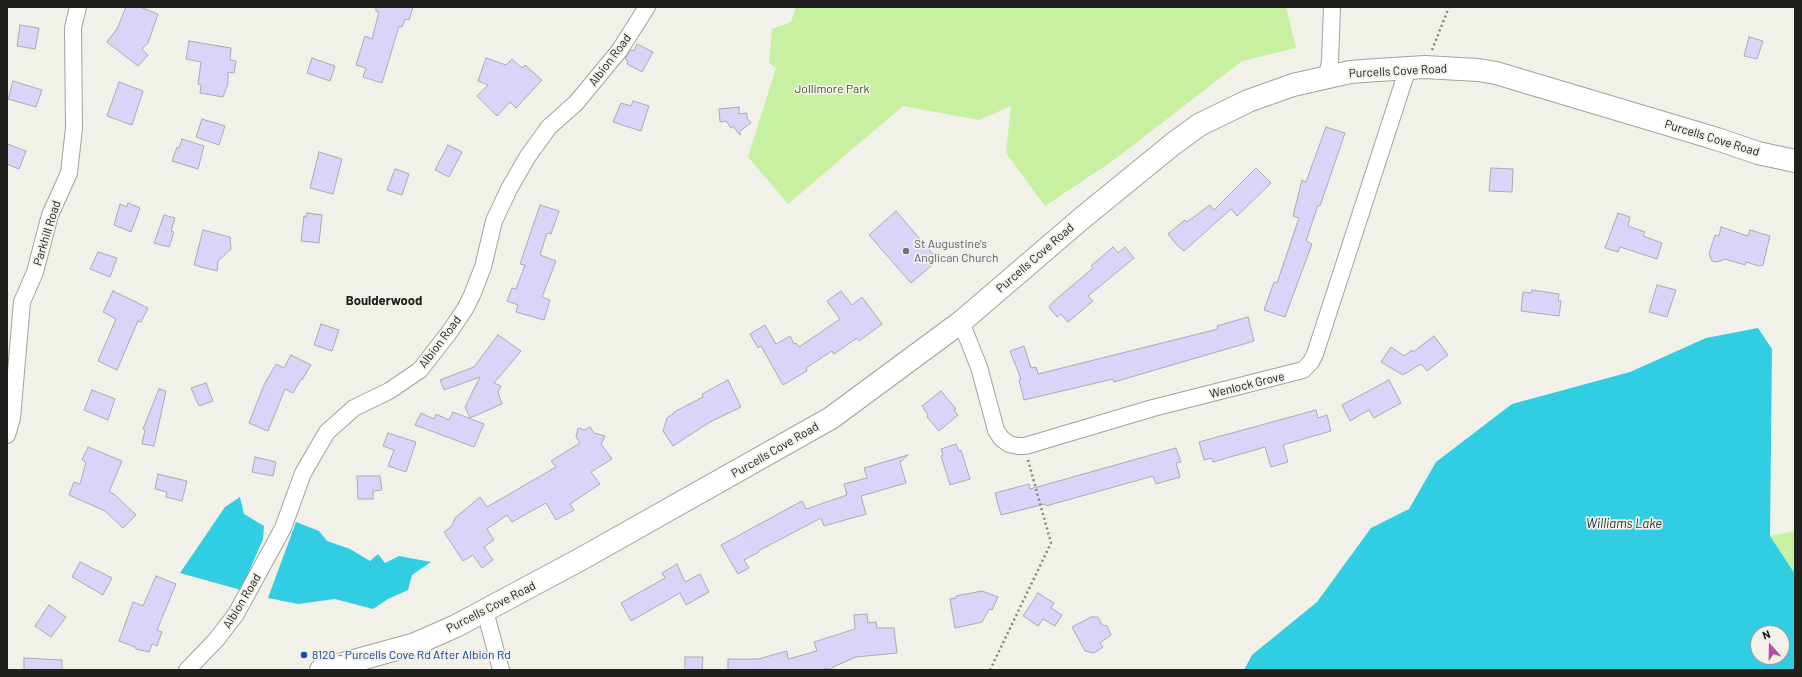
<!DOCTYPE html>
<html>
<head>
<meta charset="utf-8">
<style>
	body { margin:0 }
	#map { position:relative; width:1802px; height:677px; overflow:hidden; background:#f1f0e9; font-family:Barlow,sans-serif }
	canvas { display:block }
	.frame { position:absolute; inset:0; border:8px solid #20201d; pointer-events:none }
	.north { position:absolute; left:1750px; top:625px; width:40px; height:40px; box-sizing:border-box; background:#f1f0e9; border:1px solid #9d9d97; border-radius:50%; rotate:340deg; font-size:11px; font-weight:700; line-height:16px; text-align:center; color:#20201d }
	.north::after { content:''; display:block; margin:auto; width:14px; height:18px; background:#b94eae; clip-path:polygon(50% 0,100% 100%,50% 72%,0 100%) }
</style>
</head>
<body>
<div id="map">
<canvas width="1802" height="677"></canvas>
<div class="frame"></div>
<div class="north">N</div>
</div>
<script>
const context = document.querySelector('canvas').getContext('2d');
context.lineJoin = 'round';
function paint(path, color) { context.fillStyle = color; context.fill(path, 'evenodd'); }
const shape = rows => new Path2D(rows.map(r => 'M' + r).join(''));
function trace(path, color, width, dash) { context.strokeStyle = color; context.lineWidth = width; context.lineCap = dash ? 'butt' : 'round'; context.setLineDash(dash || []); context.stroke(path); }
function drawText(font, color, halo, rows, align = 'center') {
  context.font = font + ' Barlow,sans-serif'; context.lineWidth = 3.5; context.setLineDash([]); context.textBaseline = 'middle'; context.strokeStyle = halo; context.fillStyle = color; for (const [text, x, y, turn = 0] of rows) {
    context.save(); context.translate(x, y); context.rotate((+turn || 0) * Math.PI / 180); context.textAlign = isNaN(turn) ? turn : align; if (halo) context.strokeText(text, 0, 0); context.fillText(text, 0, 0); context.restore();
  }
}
paint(shape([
	[796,7,1286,7,1296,48,1242,61,1114,160,1045,206,1006,153,1011,106,979,120,903,106,788,204,748,157,776,68,769,63,772,29,791,22],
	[1795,531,1795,574,1770,536]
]), '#c8f0a1');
paint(shape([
	[1758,328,1772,349,1770,536,1795,574,1795,670,1244,670,1252,655,1317,602,1371,528,1409,509,1436,462,1512,404,1630,372,1706,338],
	[1758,633,1782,633,1782,657,1758,657],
	[240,497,244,514,264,526,263,539,241,590,180,573,225,507],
	[296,522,319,531,327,541,350,549,370,561,378,554,385,563,399,556,431,562,412,575,408,590,388,599,373,609,335,599,298,604,268,598]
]), '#31cee3');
const building = shape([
	[126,7,140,7,158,14,148,43,142,49,148,55,138,66,107,42,117,29,126,7],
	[376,7,413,7,409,20,405,19,402,27,399,26,382,83,363,77,366,68,356,65,365,36,372,39,379,12,376,11,376,7],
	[20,25,39,28,35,49,17,46,20,25],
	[1749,37,1763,41,1757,59,1744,56,1749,37],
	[189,41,231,48,230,60,236,61,234,73,228,72,228,84,223,97,200,93,201,85,198,84,201,62,186,59,189,41],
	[637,44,653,52,642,72,627,64,628,61,625,59,631,50,634,51,637,44],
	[312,58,335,66,330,81,307,73,312,58],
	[486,58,506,65,512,59,522,68,525,65,542,80,516,108,510,102,497,116,477,96,488,85,478,81,486,58],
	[13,81,42,90,36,107,8,99,13,81],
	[119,82,143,91,132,125,107,116,119,82],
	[633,101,649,106,641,131,613,122,621,103,631,106,633,101],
	[739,107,739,114,747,113,747,118,751,123,740,131,740,135,733,126,731,128,726,121,720,122,719,109,739,107],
	[202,119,225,126,219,145,196,137,202,119],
	[1326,127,1345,133,1320,206,1318,205,1306,241,1312,244,1285,317,1264,310,1274,282,1277,283,1299,218,1293,216,1302,180,1306,182,1326,127],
	[182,139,204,146,198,169,172,161,177,147,179,148,182,139],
	[7,144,26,151,19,169,7,164,7,144],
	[448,145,462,152,449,177,435,170,448,145],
	[319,152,342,159,333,194,310,188,319,152],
	[1256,168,1271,183,1237,216,1231,209,1184,251,1177,245,1168,234,1185,220,1187,222,1210,205,1214,210,1256,168],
	[1491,168,1513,169,1512,192,1489,191,1491,168],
	[395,169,409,174,402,195,387,190,395,169],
	[128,203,140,208,131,232,114,225,120,204,127,207,128,203],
	[540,205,559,211,551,234,547,233,540,255,556,261,542,297,550,300,544,320,516,312,518,305,507,301,512,288,516,289,525,265,520,264,540,205],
	[896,211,938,260,911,283,869,235,896,211],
	[307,213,322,215,319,243,301,241,304,216,306,217,307,213],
	[1618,213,1630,217,1628,226,1645,232,1643,236,1662,243,1657,259,1620,247,1618,252,1605,248,1618,213],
	[164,215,175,218,171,231,174,232,169,247,154,243,164,215],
	[1721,227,1748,236,1750,230,1770,236,1763,265,1759,266,1746,262,1745,265,1725,259,1717,262,1712,261,1709,254,1715,235,1719,236,1721,227],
	[203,230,230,237,231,249,218,261,217,271,194,265,203,230],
	[1113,247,1118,253,1125,247,1134,258,1088,296,1093,301,1068,322,1061,314,1057,317,1049,307,1053,302,1093,268,1091,266,1113,247],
	[98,252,117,258,110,277,90,269,98,252],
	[1657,285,1676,290,1667,317,1649,312,1657,285],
	[1532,290,1559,294,1558,301,1561,301,1559,316,1521,311,1523,292,1531,293,1532,290],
	[113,291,148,308,141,322,138,321,117,370,98,361,116,319,103,312,113,291],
	[841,291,852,305,862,297,882,324,859,341,857,338,834,354,832,351,806,368,807,371,783,385,761,346,758,348,750,334,765,325,776,344,790,336,794,344,796,343,799,347,840,319,827,301,841,291],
	[1248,317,1254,341,1114,382,1113,379,1024,400,1019,380,1021,379,1010,351,1024,346,1031,368,1036,367,1038,374,1218,329,1217,326,1248,317],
	[321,324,339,330,332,351,314,345,321,324],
	[498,335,521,351,494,383,501,386,498,392,502,404,470,418,465,407,480,377,444,390,440,380,474,367,498,335],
	[1434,336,1448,355,1427,371,1421,364,1403,375,1381,362,1391,347,1404,356,1412,350,1413,352,1434,336],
	[291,355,311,365,302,380,301,379,293,393,285,389,268,431,249,423,264,385,276,364,284,368,291,355],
	[728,380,741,407,710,422,673,446,663,431,667,418,673,414,674,412,703,397,702,394,728,380],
	[1389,380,1401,403,1374,418,1369,410,1350,421,1342,405,1389,380],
	[206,383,213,401,199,406,191,388,206,383],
	[159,389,166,391,154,446,142,444,145,430,143,429,159,389],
	[92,390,115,399,108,420,84,410,92,390],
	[941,391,956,409,954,410,958,415,939,431,927,417,928,415,922,406,941,391],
	[1316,410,1318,418,1327,415,1331,431,1283,445,1288,462,1271,467,1265,447,1213,462,1212,458,1204,460,1199,442,1316,410],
	[453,412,484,424,474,447,415,425,421,413,434,419,436,414,449,420,453,412],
	[590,427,594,433,605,436,601,444,612,459,591,472,600,484,570,504,574,510,556,520,546,503,512,522,507,515,487,529,494,540,484,547,493,560,482,568,473,555,463,561,444,532,452,526,455,518,480,497,487,507,556,467,551,461,580,443,576,437,578,428,585,430,590,427],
	[388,433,416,442,406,472,388,466,394,450,383,446,388,433],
	[956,444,959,451,961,450,970,479,950,485,941,456,943,455,941,449,956,444],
	[88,447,122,461,109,492,114,494,136,515,123,528,105,511,69,495,74,482,80,484,86,462,82,460,88,447],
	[1176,448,1181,462,1176,463,1180,477,1156,484,1153,476,1046,506,1045,504,1001,515,995,493,1029,484,1030,489,1176,448],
	[908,455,900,462,906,483,861,496,866,514,824,526,821,518,758,551,759,552,744,560,749,568,738,574,721,545,802,501,806,509,847,495,844,484,867,478,864,468,908,455],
	[255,457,276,462,273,476,252,472,255,457],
	[158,474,187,481,182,501,166,497,167,492,155,489,158,474],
	[357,476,380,476,382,490,373,491,373,499,358,499,357,476],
	[80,562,112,578,103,595,72,577,80,562],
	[677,564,685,582,700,574,709,592,686,605,680,593,631,621,621,603,665,578,662,573,677,564],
	[156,576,176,584,157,630,162,632,157,646,152,644,149,652,136,649,135,647,119,641,133,602,143,606,156,576],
	[982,591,998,597,992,610,989,609,982,622,955,628,950,599,956,598,956,596,982,591],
	[1038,593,1054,603,1051,608,1062,615,1055,626,1043,619,1038,626,1023,616,1038,593],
	[49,605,66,617,51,637,35,626,49,605],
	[867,614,868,623,876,622,877,628,894,628,897,653,856,657,833,667,831,670,827,668,821,670,728,670,728,659,758,659,787,651,788,659,817,651,814,642,855,629,854,615,867,614],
	[1091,617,1098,617,1102,625,1107,626,1111,635,1100,643,1103,647,1094,653,1085,651,1072,627,1091,617],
	[685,657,703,657,702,670,685,670,685,657],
	[24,658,62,660,62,670,24,670,24,658]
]);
paint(building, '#dbd4f8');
trace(building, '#abaab0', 1);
const street = shape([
	[1327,77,1330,61,1332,7],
	[961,322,979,367,996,430,1001,438,1009,444,1018,446,1025,446,1153,408,1303,370,1311,362,1315,354,1408,68],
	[7,435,12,418,22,302,35,272,50,215,69,173,74,128,73,28,78,7],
	[485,611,501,670],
	[187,670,216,640,236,614,283,528,303,473,327,432,354,408,389,391,420,370,448,334,465,309,472,295,483,267,494,221,509,189,528,156,549,127,576,103,619,51,647,7]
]);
const secondary = shape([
	[321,670,415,644,456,626,581,559,831,418,961,322,1081,219,1173,144,1199,125,1248,101,1293,85,1350,72,1378,70,1425,67,1478,70,1496,73,1717,139,1758,153,1795,161]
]);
trace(street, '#a3a29c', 18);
trace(secondary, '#a3a29c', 24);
trace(shape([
	[1432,50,1449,7],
	[990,670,1051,543,1028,460]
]), '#868581', 2.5, [2, 3]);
trace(street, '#fff', 16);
trace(secondary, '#fff', 22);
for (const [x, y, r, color] of [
	[906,251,4,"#6b7280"],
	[304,655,4,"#1a4fb4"]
]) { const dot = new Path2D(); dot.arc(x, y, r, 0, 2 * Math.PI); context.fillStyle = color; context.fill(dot); trace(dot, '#f1f0e9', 1.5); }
drawText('12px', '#20201d', '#f1f0e9', [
	["Albion Road",610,60,-53],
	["Purcells Cove Road",1398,71,-3],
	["Purcells Cove Road",1712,138,17],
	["Parkhill Road",47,233,-73],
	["Purcells Cove Road",1035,258,-41],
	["Albion Road",440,342,-53],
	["Wenlock Grove",1247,385,-14],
	["Purcells Cove Road",775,450,-30],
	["Albion Road",242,601,-59],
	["Purcells Cove Road",491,607,-27]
]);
drawText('12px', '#415d20', '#f1f0e9', [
	["Jollimore Park",832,89]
]);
drawText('12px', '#5b616d', '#f1f0e9', [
	["St Augustine's",914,244],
	["Anglican Church",914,258]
], 'left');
drawText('12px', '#164399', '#f1f0e9', [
	["8120 - Purcells Cove Rd After Albion Rd",312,655]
], 'left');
drawText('bold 13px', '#20201d', '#f1f0e9', [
	["Boulderwood",384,301]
]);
drawText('italic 13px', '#1d3539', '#f1f0e9', [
	["Williams Lake",1624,524]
]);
</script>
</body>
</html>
